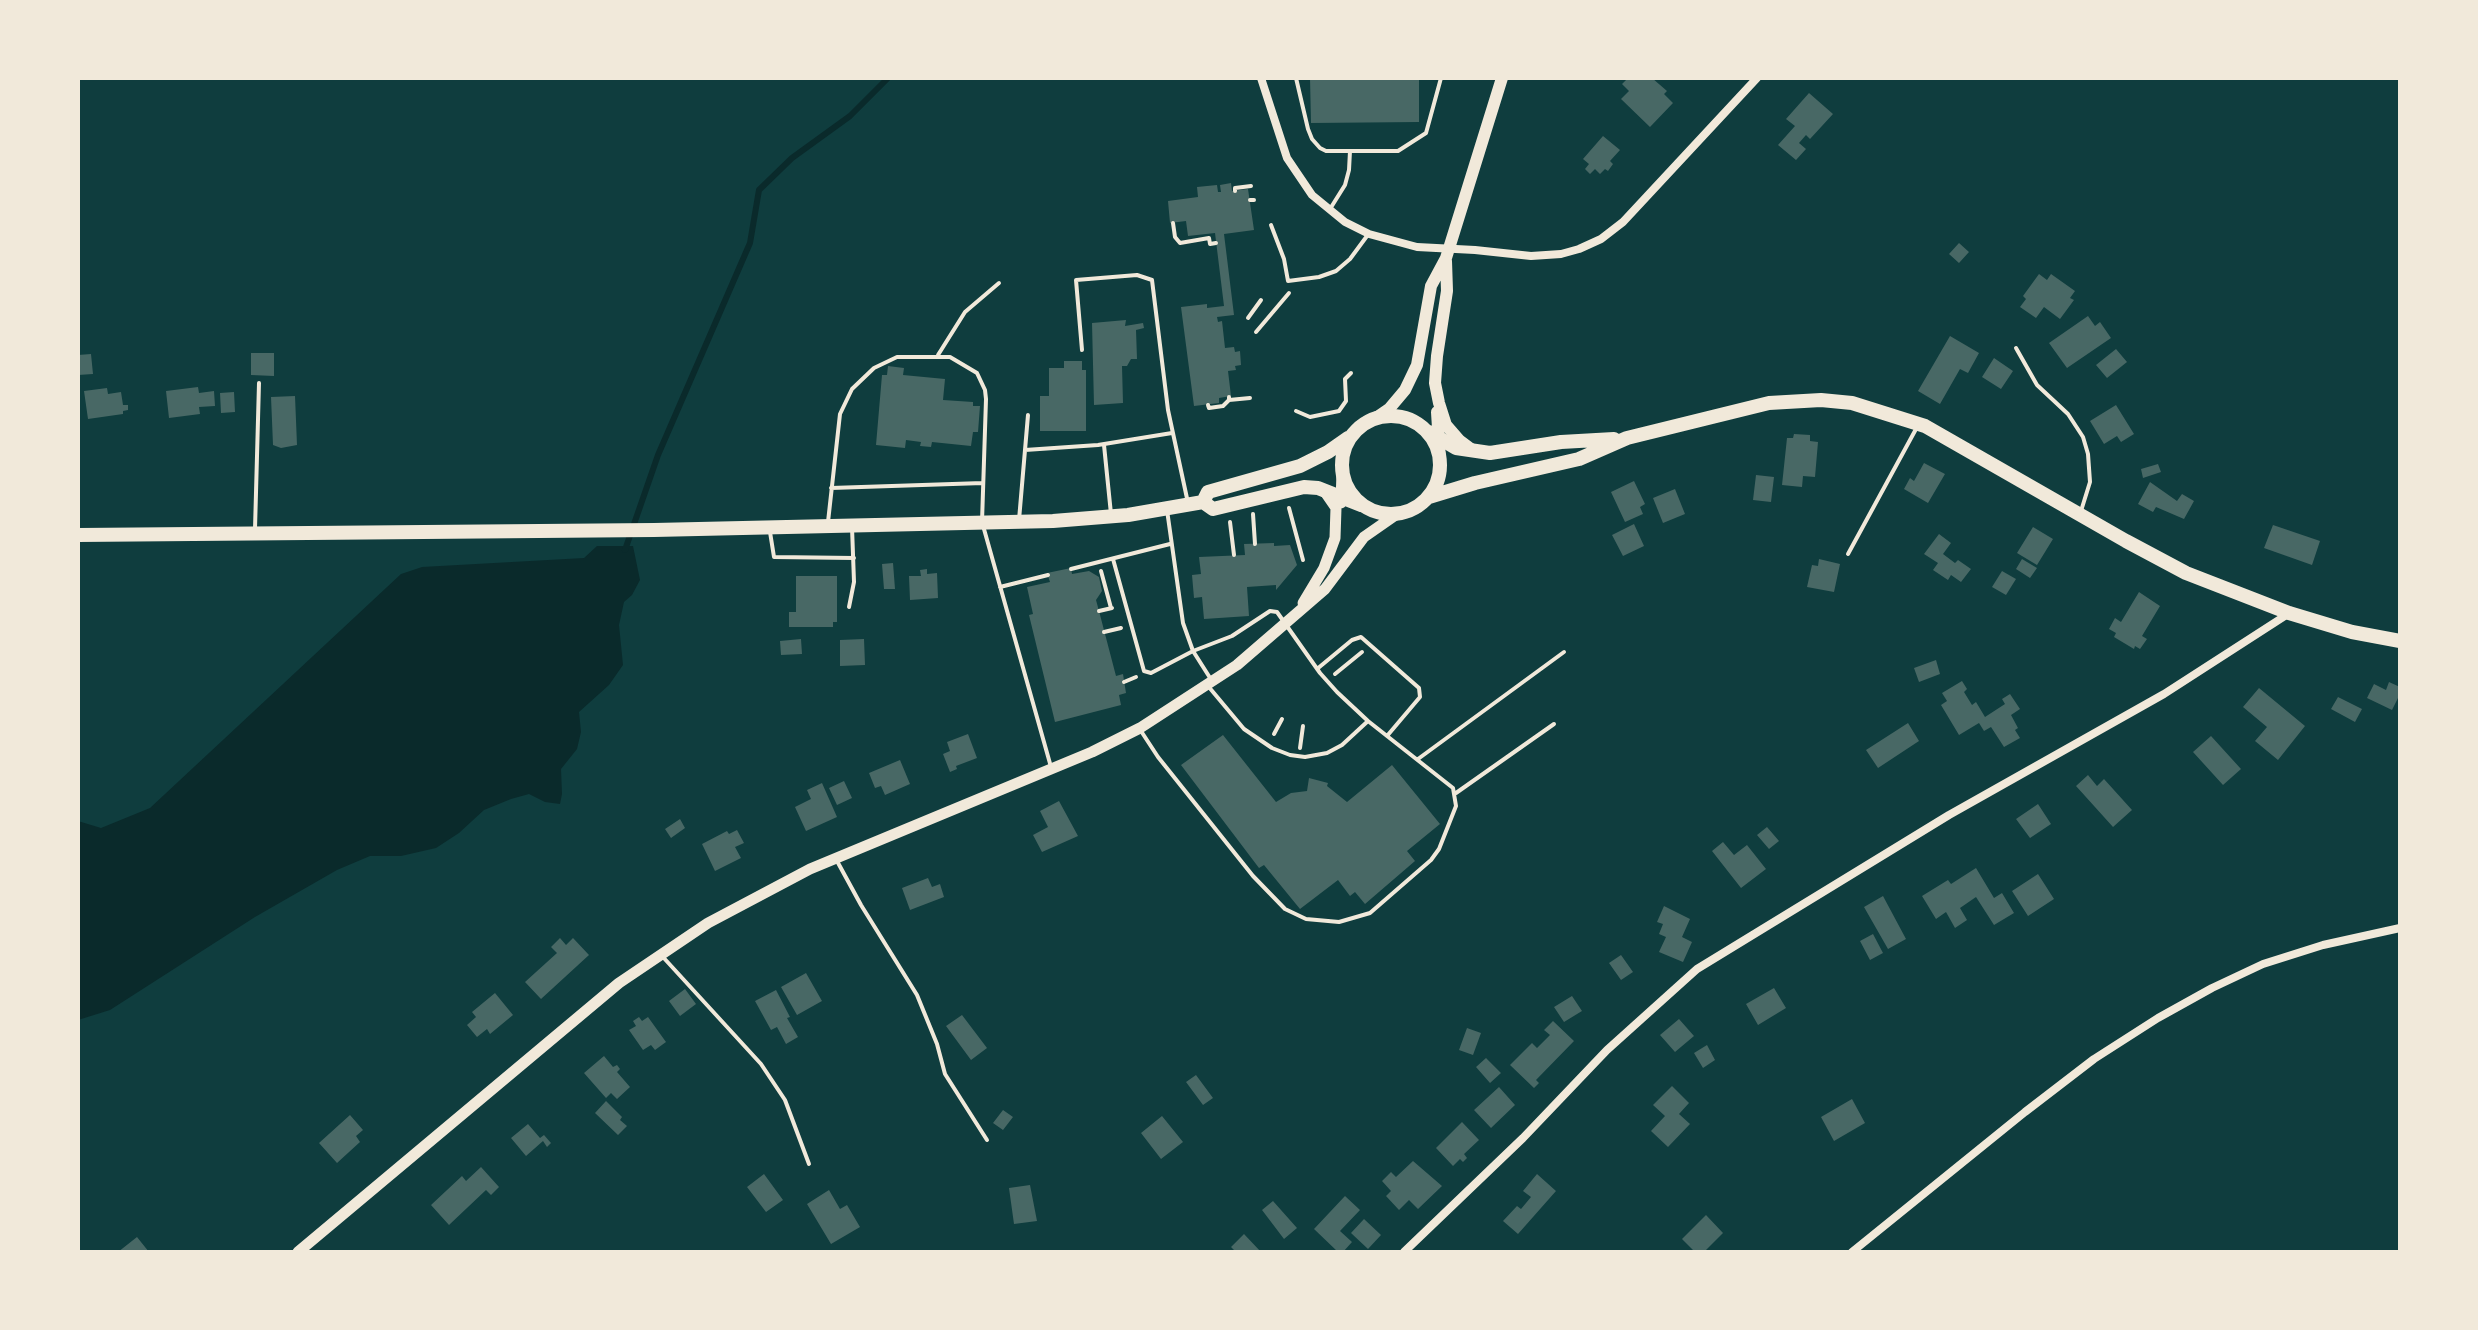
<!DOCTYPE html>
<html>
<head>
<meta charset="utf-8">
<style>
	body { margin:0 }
	#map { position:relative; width:2478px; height:1330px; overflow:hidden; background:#0f3d3e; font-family:"Crimson Pro",serif }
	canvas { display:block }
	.frame { position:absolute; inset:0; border:80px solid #f1e9da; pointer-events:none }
</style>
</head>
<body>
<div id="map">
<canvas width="2478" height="1330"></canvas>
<div class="frame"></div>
</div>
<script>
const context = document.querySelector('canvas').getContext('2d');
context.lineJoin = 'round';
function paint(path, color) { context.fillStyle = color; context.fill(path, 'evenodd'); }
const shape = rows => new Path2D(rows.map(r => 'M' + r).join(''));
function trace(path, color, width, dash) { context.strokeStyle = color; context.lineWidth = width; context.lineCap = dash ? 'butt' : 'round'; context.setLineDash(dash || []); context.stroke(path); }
paint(shape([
	[597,546,633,546,640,580,632,595,624,602,619,625,623,665,609,685,579,712,581,732,577,749,561,769,562,794,560,804,545,802,529,794,511,799,484,810,459,833,436,848,401,856,370,856,337,870,255,917,110,1010,78,1020,78,821,101,828,150,808,401,574,422,567,584,558]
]), '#0a2a2b');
trace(shape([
	[625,550,658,455,750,243,759,190,792,158,850,116,888,78]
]), '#0a2a2b', 6);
paint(shape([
	[1310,78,1419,78,1419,122,1311,123],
	[1628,78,1652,78,1667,91,1664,94,1673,103,1650,127,1621,99,1629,91,1622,84],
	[1809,93,1833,114,1810,139,1806,135,1799,143,1806,149,1796,160,1778,145,1795,126,1786,119],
	[1603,136,1620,150,1610,161,1613,164,1608,171,1605,169,1600,174,1595,169,1590,174,1585,169,1589,164,1583,159],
	[1231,183,1232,191,1248,189,1254,230,1224,234,1234,315,1217,317,1218,322,1222,321,1225,348,1234,347,1235,352,1240,351,1241,365,1235,366,1236,370,1228,371,1231,396,1219,398,1219,403,1194,406,1181,307,1207,304,1207,308,1224,306,1215,233,1188,236,1186,221,1170,223,1168,201,1198,197,1197,187,1217,185,1218,192,1221,192,1220,185],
	[1959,243,1969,252,1959,263,1949,254],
	[2039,274,2047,280,2051,274,2075,291,2070,298,2074,300,2060,319,2044,307,2036,318,2020,307,2026,299,2023,296],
	[2088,316,2095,326,2100,322,2111,338,2067,368,2049,343],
	[1126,320,1125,326,1143,323,1144,328,1136,330,1137,359,1131,359,1127,366,1122,366,1123,403,1094,405,1092,323],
	[1950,336,1979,353,1968,373,1960,369,1940,404,1918,391],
	[2116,349,2127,362,2107,378,2096,365],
	[251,353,274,353,274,376,251,375],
	[91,354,93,374,78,375,78,355],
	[1994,358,2013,371,2001,389,1982,377],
	[1064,361,1082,361,1082,370,1086,370,1086,431,1040,431,1040,396,1049,396,1049,368,1064,368],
	[888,366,904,368,903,375,945,379,943,400,973,402,973,406,980,406,978,432,973,432,971,446,932,442,931,447,920,446,921,442,906,440,905,448,876,445,882,375,887,375],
	[198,387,199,393,214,391,215,406,199,407,200,414,169,418,166,391],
	[107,388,108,394,121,392,123,405,128,405,128,410,123,411,123,414,88,419,84,391],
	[234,392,235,412,221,413,220,393],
	[295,396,297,445,281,448,273,445,271,397],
	[2116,405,2134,434,2121,442,2117,436,2104,444,2090,421],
	[1794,434,1810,435,1810,441,1818,442,1815,477,1803,476,1802,487,1782,485,1787,438,1793,438],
	[1924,463,1945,474,1928,503,1904,489,1910,478,1914,481],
	[2158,464,2161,472,2143,478,2141,469],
	[1756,475,1774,477,1771,502,1753,500],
	[1634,481,1645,504,1640,507,1643,514,1625,522,1611,492],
	[2150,482,2177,501,2182,494,2194,501,2184,519,2156,507,2153,512,2138,504],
	[1675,489,1685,514,1663,523,1653,498],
	[1634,524,1644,546,1623,556,1612,535],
	[2273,525,2320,541,2312,565,2264,548],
	[2033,527,2053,539,2037,565,2017,553],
	[1939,534,1951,543,1943,554,1955,563,1958,560,1971,569,1961,582,1951,575,1948,580,1933,570,1938,563,1924,554],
	[1274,543,1274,546,1290,545,1297,565,1276,590,1276,585,1247,587,1249,616,1204,619,1202,597,1194,598,1192,575,1201,574,1199,557,1245,555,1244,544],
	[1819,559,1840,564,1834,592,1807,587,1812,565,1818,566],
	[2022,559,2037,568,2030,578,2016,569],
	[893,563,895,589,884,589,882,564],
	[1071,568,1072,574,1089,571,1099,577,1102,591,1096,600,1099,611,1116,676,1123,674,1126,693,1119,695,1121,705,1055,722,1029,615,1033,614,1027,587,1050,582,1047,573],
	[927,569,927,574,937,573,938,598,910,600,909,576,921,576,920,570],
	[2002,571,2016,579,2006,595,1992,587],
	[796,576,837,576,837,622,833,622,833,627,789,627,789,612,796,612],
	[2139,592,2160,606,2142,636,2147,639,2140,649,2135,646,2134,649,2114,637,2116,633,2109,629,2115,618,2121,622],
	[801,639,802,654,781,655,780,641],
	[864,639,865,665,840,666,840,640],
	[1936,660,1940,674,1919,682,1914,668],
	[1962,681,1967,689,1964,692,1972,705,1976,702,1985,717,2005,704,2002,699,2010,694,2020,709,2011,715,2018,728,2015,730,2020,738,2004,747,1991,727,1984,731,1979,723,1959,735,1941,705,1947,701,1942,693],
	[2389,682,2400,687,2400,694,2392,710,2367,698,2374,684,2386,690],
	[2259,688,2305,726,2278,760,2255,741,2267,727,2243,707],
	[2338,697,2362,709,2355,722,2331,709],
	[1908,723,1919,741,1878,768,1866,750],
	[968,734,977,758,956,766,957,769,950,772,943,754,950,751,947,742],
	[1223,735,1276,802,1291,793,1307,791,1309,778,1328,783,1327,786,1347,802,1392,765,1440,824,1407,851,1415,861,1365,904,1355,892,1350,896,1338,880,1300,909,1264,865,1259,868,1181,765],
	[2211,736,2241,769,2223,785,2193,752],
	[900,760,910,784,885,795,881,786,875,788,869,773],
	[2088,775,2097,786,2104,779,2132,810,2113,827,2076,786],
	[844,781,852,798,837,805,829,788],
	[822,783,837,817,806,831,795,807,811,799,807,790],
	[1059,801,1078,836,1042,852,1033,835,1048,827,1040,811],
	[2038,804,2051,824,2030,838,2016,819],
	[680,819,685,828,671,838,665,829],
	[1767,827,1779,841,1769,849,1757,835],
	[737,830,744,843,735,847,741,858,715,871,702,844,727,831,729,834],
	[1723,842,1734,855,1747,845,1766,869,1741,888,1712,851],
	[1976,868,1994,898,2002,893,2014,913,1994,925,1976,897,1960,908,1967,920,1955,928,1946,912,1936,919,1922,896,1948,880,1951,884],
	[2038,874,2054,899,2028,916,2012,891],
	[928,878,932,887,940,884,944,897,910,910,902,888],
	[1883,896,1906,939,1888,949,1864,907],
	[1664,906,1690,919,1682,937,1692,942,1683,962,1659,952,1666,937,1659,934,1663,924,1657,922],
	[1873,934,1883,953,1870,960,1860,941],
	[560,938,566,945,573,938,589,955,541,999,525,982,557,953,551,947],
	[1621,955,1633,972,1621,980,1609,963],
	[806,973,822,1001,797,1015,781,987],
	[1774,988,1786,1008,1758,1025,1746,1004],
	[685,989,696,1004,680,1016,669,1001],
	[776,990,790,1017,787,1018,798,1037,786,1044,777,1027,771,1030,755,1001],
	[495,993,513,1015,490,1034,487,1029,477,1037,467,1025,476,1017,472,1012],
	[1572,996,1582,1011,1564,1022,1554,1007],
	[962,1015,987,1048,971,1060,946,1026],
	[639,1017,642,1021,648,1017,666,1042,655,1050,651,1045,643,1050,629,1030,636,1026,633,1021],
	[1679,1019,1694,1036,1675,1052,1660,1035],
	[1553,1021,1574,1041,1536,1080,1539,1083,1534,1088,1510,1065,1532,1043,1537,1048,1550,1035,1544,1030],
	[1467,1028,1481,1033,1473,1055,1459,1050],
	[1707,1045,1715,1060,1703,1068,1694,1053],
	[604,1056,613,1067,617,1065,620,1069,617,1072,630,1087,617,1099,611,1093,606,1098,584,1073],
	[1486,1058,1501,1073,1490,1083,1476,1067],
	[1196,1075,1213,1098,1203,1105,1186,1082],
	[1672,1086,1689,1103,1679,1114,1690,1124,1668,1147,1651,1131,1665,1116,1653,1105],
	[1499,1087,1515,1105,1491,1128,1474,1110],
	[1852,1099,1865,1123,1834,1141,1821,1117],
	[606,1101,622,1117,620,1120,627,1126,618,1135,595,1113],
	[1003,1110,1013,1117,1003,1130,993,1123],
	[350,1115,363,1130,356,1136,360,1142,337,1163,319,1143],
	[1162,1116,1183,1142,1161,1159,1141,1133],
	[1462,1122,1479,1140,1464,1154,1467,1158,1463,1162,1460,1159,1453,1166,1436,1148],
	[528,1124,540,1138,544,1135,551,1143,547,1147,543,1141,526,1156,511,1138],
	[1413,1161,1442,1186,1418,1209,1409,1200,1399,1210,1386,1196,1391,1191,1382,1181,1391,1172,1396,1177],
	[481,1167,499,1187,491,1195,486,1190,449,1225,431,1205,462,1176,466,1181],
	[764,1174,783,1200,766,1212,747,1187],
	[1537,1174,1556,1191,1518,1234,1503,1221,1517,1206,1521,1209,1531,1197,1523,1191],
	[1030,1185,1037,1221,1014,1224,1009,1188],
	[829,1190,840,1209,847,1205,860,1227,831,1244,807,1204],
	[1345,1196,1360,1210,1340,1231,1352,1242,1343,1252,1338,1252,1314,1229],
	[1273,1201,1297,1228,1284,1239,1262,1210],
	[1706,1215,1723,1233,1704,1252,1695,1252,1682,1239],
	[1364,1219,1381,1235,1368,1249,1351,1233],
	[1244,1234,1261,1252,1236,1252,1231,1247],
	[137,1237,149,1252,118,1252]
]), '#486865');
trace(shape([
	[1235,191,1235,188,1251,186],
	[1250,200,1254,200],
	[1173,223,1175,237,1180,243,1209,238,1210,244,1216,243],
	[1248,318,1261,300],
	[1256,332,1289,293],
	[1229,400,1250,398],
	[1208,405,1209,408,1223,406,1229,400,1229,397],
	[1296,411,1310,417,1339,411,1346,401,1345,379,1351,373],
	[1289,508,1303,560],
	[1253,514,1255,544],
	[1230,522,1234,555],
	[1101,571,1111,608],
	[1099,611,1112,608],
	[1104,632,1121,628],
	[1335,674,1362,652],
	[1124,682,1136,677],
	[1274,734,1282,719],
	[1300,748,1303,726]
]), '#f1e9da', 4);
trace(shape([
	[1296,78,1308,129,1312,139,1320,148,1326,151,1398,151,1426,133,1441,78],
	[1330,209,1345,185,1349,170,1350,151],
	[1271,225,1284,259,1288,281,1319,277,1336,271,1350,259,1367,236],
	[2016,348,2037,385,2068,414,2083,437,2088,454,2090,482,2081,511],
	[1082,350,1076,280,1137,275,1152,280,1168,410,1188,503],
	[938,355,965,312,999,283],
	[1104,445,1111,514],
	[1025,450,1098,445,1172,433],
	[831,488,983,483],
	[1167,510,1183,623,1193,651,1212,681],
	[1019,520,1028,415],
	[828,522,840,414,852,389,874,368,897,357,950,357,977,373,985,390,986,399,982,522,1051,767],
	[255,529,259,383],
	[770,532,774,557,854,558],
	[1848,554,1916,429],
	[1113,559,1144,671,1151,673,1193,651,1232,636,1270,611,1277,612,1320,673,1337,692,1368,721,1453,788,1456,806,1439,849,1431,860,1370,913,1339,922,1306,919,1285,909,1253,876,1158,757,1141,731],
	[1071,569,1170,544],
	[1000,587,1048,575],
	[849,607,854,582,852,527],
	[1317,669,1352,640,1361,637,1419,688,1420,697,1387,736],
	[1208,686,1244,729,1272,748,1290,755,1305,757,1327,753,1342,745,1368,721],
	[1418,759,1564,652],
	[1456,793,1554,724],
	[837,861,861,905,917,995,937,1044,945,1074,987,1140],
	[662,956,761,1064,785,1100,809,1164]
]), '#f1e9da', 4);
trace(shape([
	[1261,78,1287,158,1312,195,1345,222,1369,234,1417,247,1475,250,1531,256,1561,254,1579,249,1601,239,1623,222,1757,78],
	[1404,1252,1523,1138,1607,1050,1697,969,1949,815,2164,694,2288,614],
	[1852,1252,2025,1112,2094,1059,2158,1018,2212,988,2263,964,2323,945,2400,928]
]), '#f1e9da', 8);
trace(shape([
	[1341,503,1342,472],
	[1303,603,1324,568,1335,538,1336,508,1325,492],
	[298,1252,619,983,708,923,810,869,1092,752,1140,728,1237,665,1325,589,1364,537,1397,514]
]), '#f1e9da', 11);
trace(shape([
	[1446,261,1447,291,1437,356,1435,383,1439,403,1446,425,1459,440,1471,449],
	[1437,412,1440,461],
	[1376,418,1389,409,1405,390,1417,365,1431,286,1446,258,1502,78]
]), '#f1e9da', 12);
trace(shape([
	'1342 465a49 49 0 1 1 98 0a49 49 0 1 1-98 0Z',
	[1429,432,1456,448,1490,453,1561,442,1614,439],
	[1429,497,1475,483,1579,459,1627,438,1769,403,1821,400,1852,403,1925,426,2126,541,2186,573,2289,613,2352,632,2400,641],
	[1203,502,1208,492,1300,466,1328,452,1348,438],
	[78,535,654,530,1053,521,1128,515,1203,502,1213,509,1304,487,1318,488,1361,505]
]), '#f1e9da', 14);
</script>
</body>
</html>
